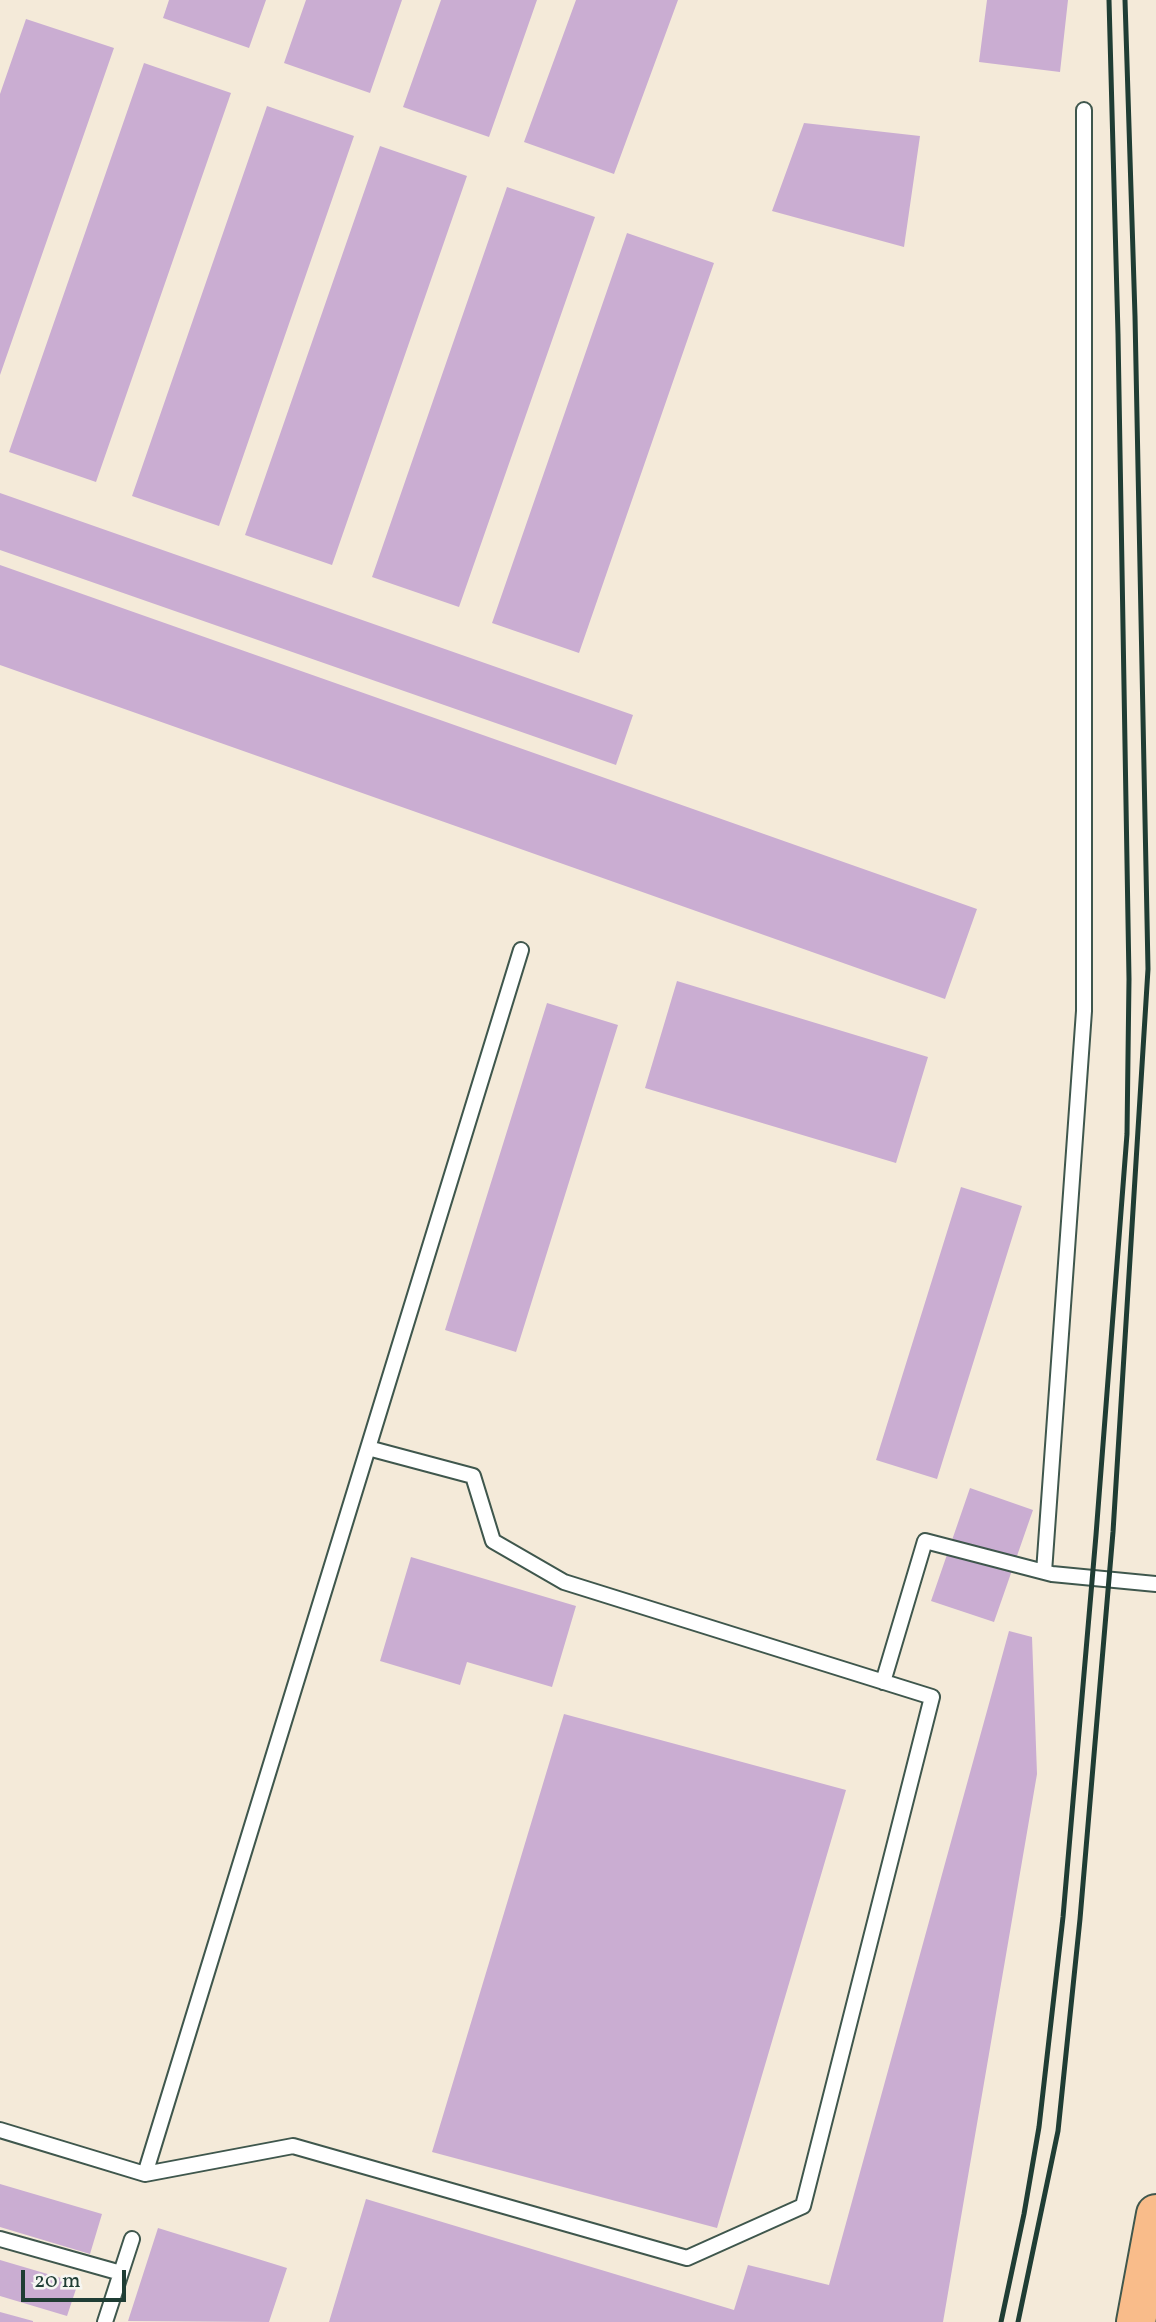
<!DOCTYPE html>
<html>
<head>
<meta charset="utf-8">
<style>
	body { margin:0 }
	#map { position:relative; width:1156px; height:2322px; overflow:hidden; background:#f4ead9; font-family:Vollkorn,serif }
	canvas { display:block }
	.scale { position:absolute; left:21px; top:2270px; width:105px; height:32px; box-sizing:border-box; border:4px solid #1f3d34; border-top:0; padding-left:9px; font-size:21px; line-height:24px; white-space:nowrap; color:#1f3d34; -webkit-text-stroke:5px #f6f6f2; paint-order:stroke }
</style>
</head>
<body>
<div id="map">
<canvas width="1156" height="2322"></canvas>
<div class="scale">20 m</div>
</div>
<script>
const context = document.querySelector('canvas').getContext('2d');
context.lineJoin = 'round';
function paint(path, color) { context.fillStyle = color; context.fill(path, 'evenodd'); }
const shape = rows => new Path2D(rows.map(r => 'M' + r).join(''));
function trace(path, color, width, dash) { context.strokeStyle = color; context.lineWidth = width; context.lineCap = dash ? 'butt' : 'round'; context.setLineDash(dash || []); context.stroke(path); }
paint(shape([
	[169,0,266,0,249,48,163,18],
	[306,0,402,0,370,93,284,63],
	[441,0,537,0,489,137,403,107],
	[576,0,678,0,614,174,524,142],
	[987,0,1068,0,1060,72,979,62],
	[26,19,114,48,0,375,0,94],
	[144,63,231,93,96,482,9,452],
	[267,106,354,136,219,526,132,496],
	[804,123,920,136,904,247,772,211],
	[380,146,467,176,332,565,245,535],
	[507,187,595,217,459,607,372,577],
	[627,233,714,263,579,653,492,623],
	[0,493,633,715,616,765,0,550],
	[0,565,977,909,945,999,0,665],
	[677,981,928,1057,896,1163,645,1088],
	[547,1003,618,1025,516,1352,445,1330],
	[961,1187,1022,1206,937,1479,876,1460],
	[970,1488,1033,1510,994,1622,931,1601],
	[411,1557,576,1606,552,1687,467,1662,460,1685,380,1661],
	[1009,1631,1032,1637,1037,1774,943,2322,329,2322,366,2199,734,2310,748,2265,829,2285],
	[564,1714,846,1790,717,2228,432,2152],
	[0,2184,102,2214,90,2254,0,2227],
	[158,2228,287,2268,269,2322,128,2321],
	[0,2260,78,2283,67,2316,0,2296],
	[0,2312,33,2321,33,2322,0,2322]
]), '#caadd2');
const service = shape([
	[1044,1572,1084,1011,1084,110],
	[883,1682,925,1541,1052,1574,1156,1584],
	[0,2130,145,2174,293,2146,687,2258,803,2206,932,1697,564,1582,493,1541,473,1476,368,1448],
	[145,2174,521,950],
	[0,2239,121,2273],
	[105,2322,132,2239]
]);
const trunk = shape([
	[1136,2322,1156,2214]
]);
trace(service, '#3f574d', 18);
trace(trunk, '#3f574d', 42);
trace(service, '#fff', 14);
trace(trunk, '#f9bc8a', 38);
trace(shape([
	[1001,2322,1024,2214,1039,2127,1063,1917,1096,1535,1127,1134,1129,979,1118,334,1109,0],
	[1018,2322,1058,2131,1080,1919,1113,1532,1148,969,1135,316,1125,0]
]), '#1f3d34', 5);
</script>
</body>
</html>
